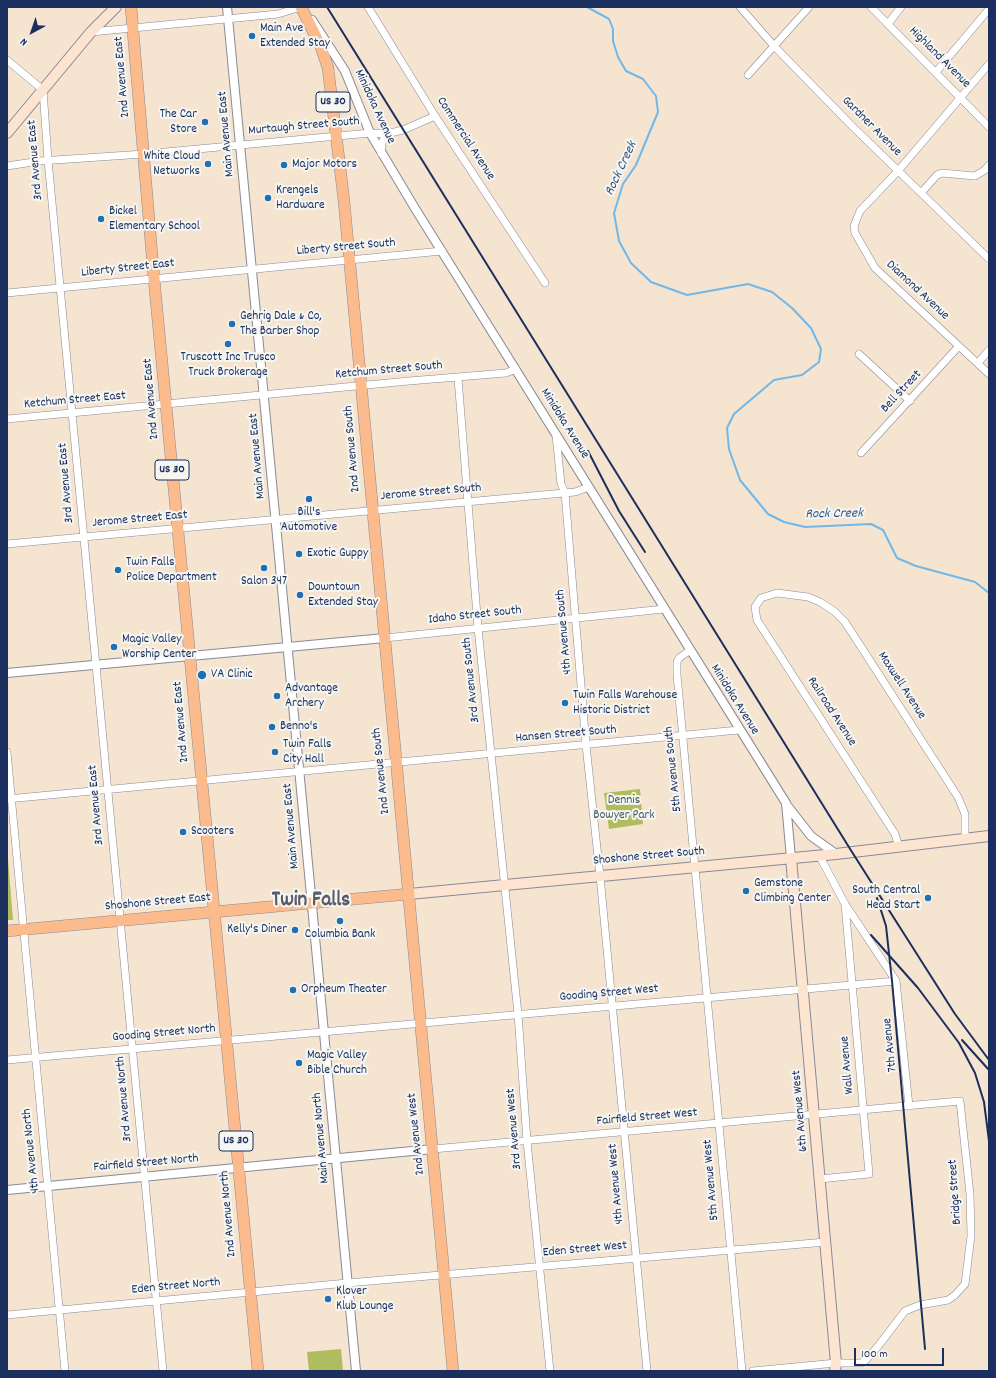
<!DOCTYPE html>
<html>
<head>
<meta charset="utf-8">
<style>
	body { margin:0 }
	#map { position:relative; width:996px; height:1378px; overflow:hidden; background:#f5e4d0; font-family:Dekko,sans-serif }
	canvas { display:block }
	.frame { position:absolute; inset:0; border:8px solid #1b2f5e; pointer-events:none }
	.north { position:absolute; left:12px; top:12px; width:40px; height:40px; -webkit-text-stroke:3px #f6f6f2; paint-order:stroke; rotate:220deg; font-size:11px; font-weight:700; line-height:16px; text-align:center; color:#1b2f5e }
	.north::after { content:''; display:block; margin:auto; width:14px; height:18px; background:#1b2f5e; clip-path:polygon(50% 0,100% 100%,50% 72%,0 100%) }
	.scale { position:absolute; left:854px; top:1348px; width:90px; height:18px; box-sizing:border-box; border:2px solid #1b2f5e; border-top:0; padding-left:5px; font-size:12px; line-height:14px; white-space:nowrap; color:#1b2f5e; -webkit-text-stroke:3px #f6f6f2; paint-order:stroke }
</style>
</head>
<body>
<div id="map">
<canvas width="996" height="1378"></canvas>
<div class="frame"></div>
<div class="north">N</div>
<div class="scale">100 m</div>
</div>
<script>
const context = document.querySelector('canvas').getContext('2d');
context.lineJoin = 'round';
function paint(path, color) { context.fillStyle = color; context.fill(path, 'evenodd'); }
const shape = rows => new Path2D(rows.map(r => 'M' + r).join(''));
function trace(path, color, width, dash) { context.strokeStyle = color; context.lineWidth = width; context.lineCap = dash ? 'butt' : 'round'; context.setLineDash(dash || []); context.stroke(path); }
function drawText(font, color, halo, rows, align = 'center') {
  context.font = font + ' Dekko,sans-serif'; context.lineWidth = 4; context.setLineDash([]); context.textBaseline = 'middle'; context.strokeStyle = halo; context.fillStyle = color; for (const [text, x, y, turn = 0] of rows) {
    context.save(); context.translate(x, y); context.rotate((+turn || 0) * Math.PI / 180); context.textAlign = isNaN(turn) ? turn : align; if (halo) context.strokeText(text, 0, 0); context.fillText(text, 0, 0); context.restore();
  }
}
paint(shape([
	[640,789,643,824,609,829,604,793],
	[7,846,13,920,7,920],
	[341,1349,343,1371,309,1371,307,1352]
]), '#b0bd5f');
trace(shape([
	[587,7,609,19,613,29,613,41,618,57,626,71,643,79,656,96,658,112,636,165,623,184,614,213,619,241,631,263,651,282,687,295,748,284,772,292,792,308,811,328,821,349,819,362,802,375,774,380,734,414,727,428,729,449,740,480,768,514,784,522,805,527,871,524,883,530,897,558,916,566,975,582,989,593]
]), '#71b8e9', 2);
const minor = shape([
	[368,7,435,116,545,283],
	[740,7,774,46,852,126,989,259],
	[871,7,989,127],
	[888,24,901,7],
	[91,32,278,14,301,7],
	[7,60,43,90,48,160,163,1371],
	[989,64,898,171,860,211,854,226,855,233,875,268,989,374],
	[936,72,989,9],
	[748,75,809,7],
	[381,153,382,143,386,134],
	[7,166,40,161,144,154,370,133,386,134,403,130,435,116],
	[921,193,937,175,942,173,975,176,985,170,989,165],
	[7,293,442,251],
	[859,354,910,401],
	[978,363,989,350],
	[458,378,478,628,518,1014,527,1141,550,1371],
	[7,419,409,381,506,373,516,369],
	[556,435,561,484,565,493,586,745,600,876,647,1371],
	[861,453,959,346],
	[7,544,575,492,589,487],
	[385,638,664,609],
	[689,651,679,658,677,662,677,675,742,1371],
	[7,752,65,1371],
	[7,799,739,730],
	[899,847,895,834,757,620,755,607,761,598,777,593,808,597,820,602,834,611,845,622,958,797,965,814,965,839],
	[819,855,845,904,896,981,909,1106],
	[7,1060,896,981],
	[433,1149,960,1101,970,1194,971,1236,965,1284,955,1295,948,1300,920,1305,905,1311,879,1345,866,1360,861,1363,836,1363,753,1371],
	[820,1179,869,1174,845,904],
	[7,1315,347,1283,826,1242]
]);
const tertiary = shape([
	[227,7,356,1371],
	[312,20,345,71,370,133,416,210,786,803,791,858],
	[7,673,385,638],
	[786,804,811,836,836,854],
	[7,1190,433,1149]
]);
const secondary = shape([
	[7,133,91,32,116,7],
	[791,858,836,1363,835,1371],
	[409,894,836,854,989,836]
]);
const primary = shape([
	[131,7,154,279,258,1371],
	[301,7,321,47,328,68,344,201,453,1371],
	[7,931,409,894]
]);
trace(minor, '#888a97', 8);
trace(tertiary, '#888a97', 10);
trace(secondary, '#888a97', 12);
trace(primary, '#888a97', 12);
trace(minor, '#fff', 7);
trace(tertiary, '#fff', 8);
trace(secondary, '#fde4d1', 10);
trace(primary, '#fbbb8c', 11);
trace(shape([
	[327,7,852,852,955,1014,989,1060],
	[588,451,619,511,645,552],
	[877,898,886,926,892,981,925,1349],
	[871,935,918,988,959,1043,975,1073,984,1102,989,1141],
	[962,1040,989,1070]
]), '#1b2f5e', 2);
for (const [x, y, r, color] of [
	[252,36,4,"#1f6fb2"],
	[205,122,4,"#1f6fb2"],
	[208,164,4,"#1f6fb2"],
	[284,165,4,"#1f6fb2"],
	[268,198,4,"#1f6fb2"],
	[101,219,4,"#1f6fb2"],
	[232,324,4,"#1f6fb2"],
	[228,344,4,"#1f6fb2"],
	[309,499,4,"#1f6fb2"],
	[299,554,4,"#1f6fb2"],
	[264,568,4,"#1f6fb2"],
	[118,570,4,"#1f6fb2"],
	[300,595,4,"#1f6fb2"],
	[114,647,4,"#1f6fb2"],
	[202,675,5,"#1f6fb2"],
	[277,696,4,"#1f6fb2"],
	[565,703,4,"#1f6fb2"],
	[272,727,4,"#1f6fb2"],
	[275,752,4,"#1f6fb2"],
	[183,832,4,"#1f6fb2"],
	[746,891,4,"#1f6fb2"],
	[928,898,4,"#1f6fb2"],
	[340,921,4,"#1f6fb2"],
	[295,930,4,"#1f6fb2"],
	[293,990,4,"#1f6fb2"],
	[299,1063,4,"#1f6fb2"],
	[328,1299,4,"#1f6fb2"]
]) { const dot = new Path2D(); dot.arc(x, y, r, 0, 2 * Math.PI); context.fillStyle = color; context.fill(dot); trace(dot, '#f6f6f2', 1.5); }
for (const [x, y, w] of [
	[333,102,34],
	[172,470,34],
	[236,1141,34]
]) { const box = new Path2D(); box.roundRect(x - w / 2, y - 10, w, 20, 3); context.fillStyle = '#f6f6f2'; context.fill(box); trace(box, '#1b2f5e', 1); }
drawText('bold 12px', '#1b2f5e', null, [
	["US 30",333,102],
	["US 30",172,470],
	["US 30",236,1141]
]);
drawText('13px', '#1b2f5e', '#f6f6f2', [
	["Main Ave",260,29],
	["Extended Stay",260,44],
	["The Car",197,115,"right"],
	["Store",197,130,"right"],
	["White Cloud",200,157,"right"],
	["Networks",200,172,"right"],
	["Major Motors",292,165],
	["Krengels",276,191],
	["Hardware",276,206],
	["Bickel",109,212],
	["Elementary School",109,227],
	["Gehrig Dale & Co,",240,317],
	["The Barber Shop",240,332],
	["Truscott Inc Trusco",228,358,"center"],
	["Truck Brokerage",228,373,"center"],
	["Bill's",309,513,"center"],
	["Automotive",309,528,"center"],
	["Exotic Guppy",307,554],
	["Twin Falls",126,563],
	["Police Department",126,578],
	["Salon 347",264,582,"center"],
	["Downtown",308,588],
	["Extended Stay",308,603],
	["Magic Valley",122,640],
	["Worship Center",122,655],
	["VA Clinic",211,675],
	["Advantage",285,689],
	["Archery",285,704],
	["Twin Falls Warehouse",573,696],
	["Historic District",573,711],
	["Benno's",280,727],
	["Twin Falls",283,745],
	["City Hall",283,760],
	["Scooters",191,832],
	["Gemstone",754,884],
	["Climbing Center",754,899],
	["South Central",920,891,"right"],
	["Head Start",920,906,"right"],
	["Kelly's Diner",287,930,"right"],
	["Columbia Bank",340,935,"center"],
	["Orpheum Theater",301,990],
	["Magic Valley",307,1056],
	["Bible Church",307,1071],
	["Klover",336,1292],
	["Klub Lounge",336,1307]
], 'left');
drawText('13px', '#1b2f5e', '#f6f6f2', [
	["Highland Avenue",939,58,45],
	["2nd Avenue East",123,77,-95],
	["Minidoka Avenue",374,107,65],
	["Murtaugh Street South",304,127,-5],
	["Gardner Avenue",871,127,45],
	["Main Avenue East",227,134,-95],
	["Commercial Avenue",465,139,57],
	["3rd Avenue East",36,160,-95],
	["Liberty Street South",346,248,-5],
	["Liberty Street East",128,269,-6],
	["Diamond Avenue",917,291,43],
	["Ketchum Street South",389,371,-5],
	["Bell Street",902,392,-47],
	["2nd Avenue East",152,399,-95],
	["Ketchum Street East",75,401,-5],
	["Minidoka Avenue",564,424,58],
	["2nd Avenue South",353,449,-95],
	["Main Avenue East",258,456,-95],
	["3rd Avenue East",67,483,-95],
	["Jerome Street South",431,493,-5],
	["Jerome Street East",140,520,-5],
	["Idaho Street South",475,616,-6],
	["4th Avenue South",565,632,-95],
	["3rd Avenue South",472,680,-96],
	["Maxwell Avenue",901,686,57],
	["Minidoka Avenue",734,700,58],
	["Railroad Avenue",831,712,57],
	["2nd Avenue East",182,722,-95],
	["Hansen Street South",566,735,-5],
	["5th Avenue South",674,769,-96],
	["2nd Avenue South",382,771,-96],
	["3rd Avenue East",97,805,-95],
	["Main Avenue East",292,826,-95],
	["Shoshone Street South",649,857,-5],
	["Shoshone Street East",158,903,-5],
	["Gooding Street West",609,994,-5],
	["Gooding Street North",164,1034,-5],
	["7th Avenue",891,1045,-96],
	["Wall Avenue",848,1065,-95],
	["3rd Avenue North",125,1099,-95],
	["6th Avenue West",801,1111,-95],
	["Fairfield Street West",647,1118,-5],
	["3rd Avenue West",515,1129,-95],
	["2nd Avenue West",417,1134,-96],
	["Main Avenue North",322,1138,-95],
	["4th Avenue North",32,1151,-96],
	["Fairfield Street North",146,1164,-5],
	["5th Avenue West",712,1180,-95],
	["4th Avenue West",617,1184,-95],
	["Bridge Street",956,1192,-94],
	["2nd Avenue North",229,1214,-95],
	["Eden Street West",585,1250,-5],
	["Eden Street North",176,1287,-5]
]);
drawText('13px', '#485a5e', '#f6f6f2', [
	["Dennis",624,801],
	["Bowyer Park",624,816]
]);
drawText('italic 14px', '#355888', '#f6f6f2', [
	["Rock Creek",622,169,-65],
	["Rock Creek",834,515,-1]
]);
drawText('bold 21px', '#5e5b69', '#f6f6f2', [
	["Twin Falls",311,902]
]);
</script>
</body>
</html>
